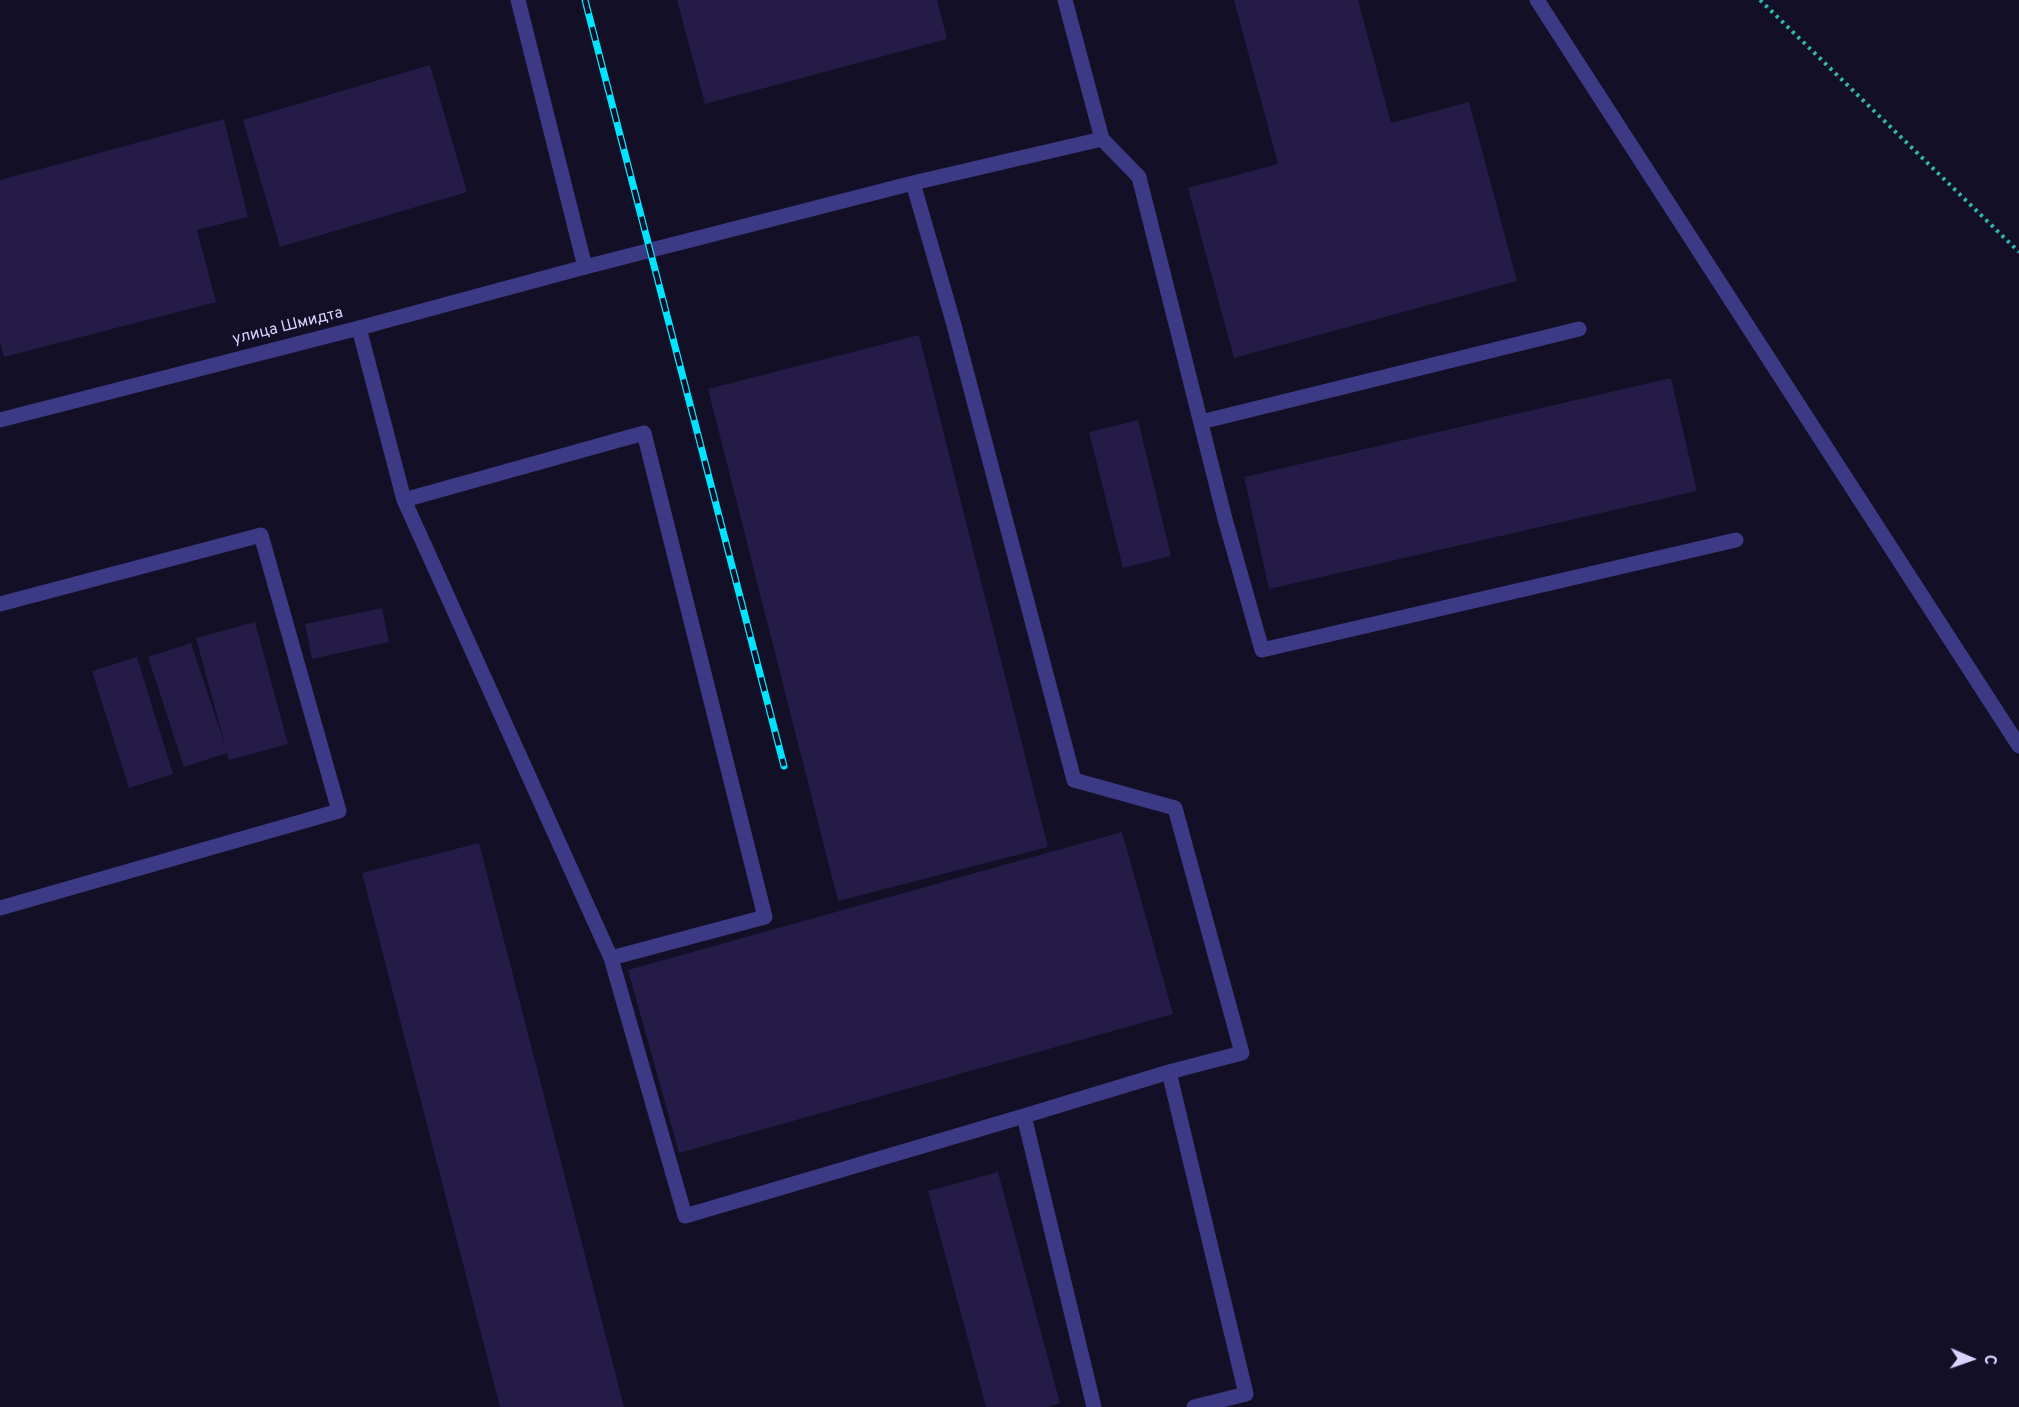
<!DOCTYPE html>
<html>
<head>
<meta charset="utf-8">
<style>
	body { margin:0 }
	#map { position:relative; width:2019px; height:1407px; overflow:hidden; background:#130f26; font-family:Overpass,sans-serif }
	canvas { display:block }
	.north { position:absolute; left:1941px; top:1329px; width:60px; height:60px; -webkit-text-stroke:4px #130f26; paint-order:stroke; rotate:92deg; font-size:16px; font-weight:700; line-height:24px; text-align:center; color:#d9d4ff }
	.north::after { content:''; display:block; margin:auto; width:21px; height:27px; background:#d9d4ff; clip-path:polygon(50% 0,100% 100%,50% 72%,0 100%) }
</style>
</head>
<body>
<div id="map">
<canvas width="2019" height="1407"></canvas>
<div class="north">С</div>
</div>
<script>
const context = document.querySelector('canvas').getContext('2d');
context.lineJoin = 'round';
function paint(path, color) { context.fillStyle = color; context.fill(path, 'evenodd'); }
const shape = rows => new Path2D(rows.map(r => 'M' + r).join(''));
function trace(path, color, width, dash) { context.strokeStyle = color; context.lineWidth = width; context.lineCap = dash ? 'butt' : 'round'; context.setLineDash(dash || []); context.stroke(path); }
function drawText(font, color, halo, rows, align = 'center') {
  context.font = font + ' Overpass,sans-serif'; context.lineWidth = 4.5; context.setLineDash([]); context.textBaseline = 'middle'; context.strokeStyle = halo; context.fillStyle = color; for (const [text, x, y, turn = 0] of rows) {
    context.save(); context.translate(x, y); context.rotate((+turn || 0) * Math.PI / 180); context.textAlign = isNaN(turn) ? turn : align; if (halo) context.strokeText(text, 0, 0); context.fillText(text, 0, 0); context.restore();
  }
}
paint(shape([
	[677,0,937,0,947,39,705,104],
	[1234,0,1358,0,1391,123,1469,102,1517,281,1234,358,1188,188,1278,164],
	[430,65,467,192,280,247,243,120],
	[224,119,248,217,197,230,216,302,4,357,0,342,0,180],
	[919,335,1048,847,838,901,708,389],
	[1671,378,1697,491,1269,589,1244,477],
	[1138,420,1171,556,1123,568,1089,432],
	[382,608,389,642,312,659,305,624],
	[255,622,288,744,229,760,227,753,184,767,148,657,191,643,225,745,196,638],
	[137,657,173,774,129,788,92,671],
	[1122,832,1173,1014,679,1153,628,970],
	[479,843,624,1407,500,1407,362,873],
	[998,1172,1060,1403,1047,1407,986,1407,928,1191]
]), '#241b47');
trace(shape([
	[1760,0,2019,252]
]), '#2fb8b0', 4, [3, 4.5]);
trace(shape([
	[518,0,585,267,913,183,1102,139,1065,0],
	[1102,139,1139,177,1225,519,1262,650,1736,540],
	[359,328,404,500,611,958,685,1216,1024,1116,1169,1072,1242,1053,1175,808,1074,780,954,325,913,183],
	[1201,422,1579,329],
	[404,500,644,433,765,917,611,958],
	[0,604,261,535,339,811,0,908],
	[1169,1072,1246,1394,1194,1407],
	[1024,1116,1094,1407]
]), '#3d3a85', 15);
trace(shape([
	[1537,0,2019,746],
	[0,420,359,328,585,267]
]), '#3d3a85', 15);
const rail = shape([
	[585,0,784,766]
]);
trace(rail, '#00e5ff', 7);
trace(rail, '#130f26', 4.5, [14]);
drawText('16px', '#d9d4ff', '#130f26', [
	["улица Шмидта",288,327,-14]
]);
</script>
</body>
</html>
